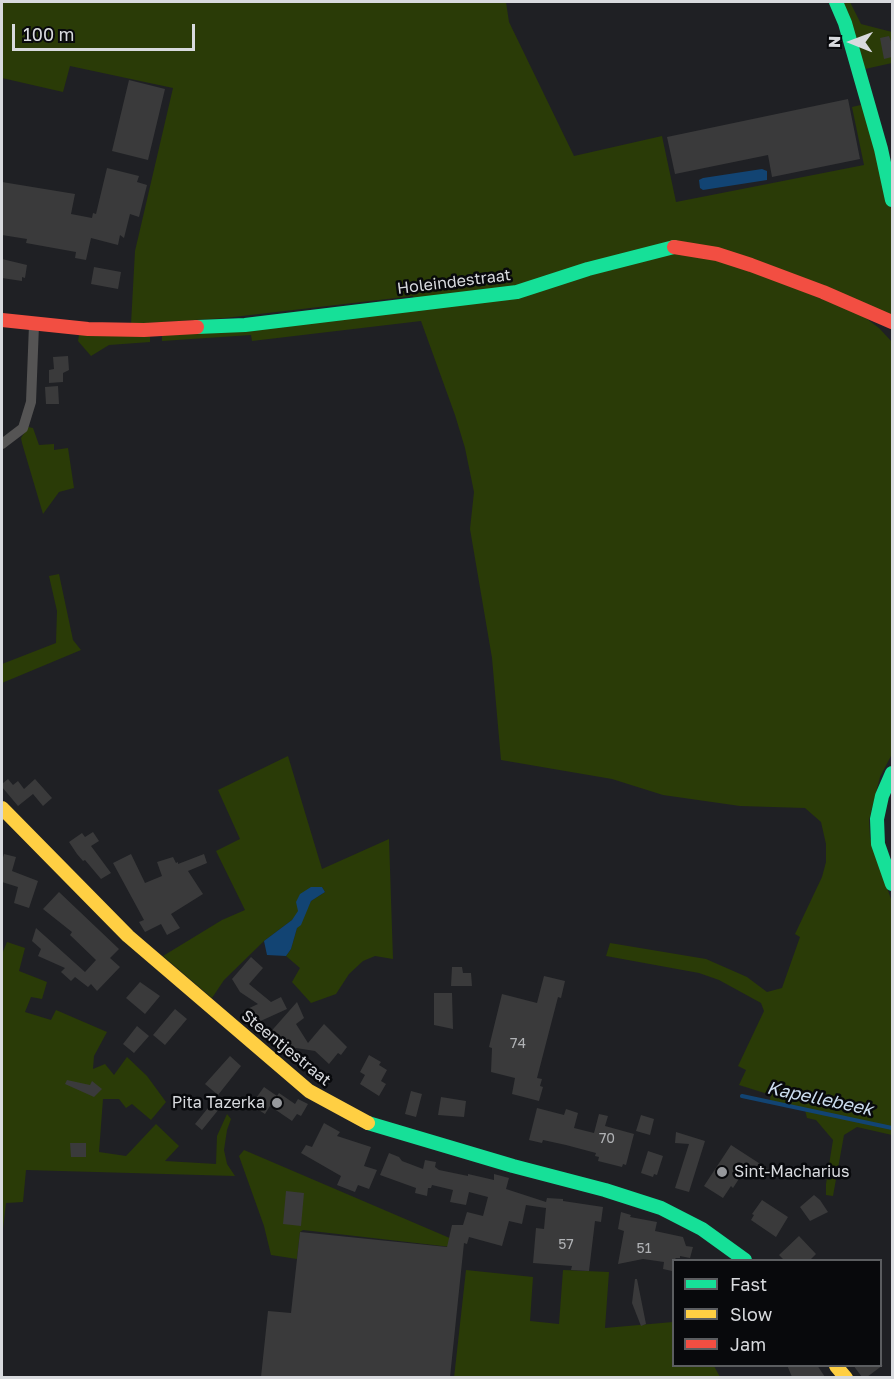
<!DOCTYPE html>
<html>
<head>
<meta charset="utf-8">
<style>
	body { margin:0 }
	#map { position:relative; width:894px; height:1379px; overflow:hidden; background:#1f2024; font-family:"Golos Text",sans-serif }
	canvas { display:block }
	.frame { position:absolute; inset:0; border:3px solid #d8dade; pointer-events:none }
	.legend { position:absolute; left:672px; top:1259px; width:210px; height:108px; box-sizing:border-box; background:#08090c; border:2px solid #5b5d60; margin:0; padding:8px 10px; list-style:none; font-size:18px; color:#d8dade }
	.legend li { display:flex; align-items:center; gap:12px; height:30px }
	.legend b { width:30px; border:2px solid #5b5d60 }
	.north { position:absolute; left:822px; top:12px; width:60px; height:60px; -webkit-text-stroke:4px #08090c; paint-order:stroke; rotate:271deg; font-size:16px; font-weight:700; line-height:24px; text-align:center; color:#d8dade }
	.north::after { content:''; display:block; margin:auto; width:21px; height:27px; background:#d8dade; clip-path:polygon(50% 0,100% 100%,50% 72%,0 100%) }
	.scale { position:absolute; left:12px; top:24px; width:183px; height:27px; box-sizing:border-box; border:3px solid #d8dade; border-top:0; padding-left:8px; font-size:18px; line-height:21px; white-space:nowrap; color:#d8dade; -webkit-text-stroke:4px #08090c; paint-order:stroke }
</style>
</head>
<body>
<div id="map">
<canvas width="894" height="1379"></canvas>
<div class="frame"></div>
<ul class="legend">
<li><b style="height:8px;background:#16e098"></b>Fast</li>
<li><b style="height:8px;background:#ffcf43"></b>Slow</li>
<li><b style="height:8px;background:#f24e42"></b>Jam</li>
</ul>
<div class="north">N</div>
<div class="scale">100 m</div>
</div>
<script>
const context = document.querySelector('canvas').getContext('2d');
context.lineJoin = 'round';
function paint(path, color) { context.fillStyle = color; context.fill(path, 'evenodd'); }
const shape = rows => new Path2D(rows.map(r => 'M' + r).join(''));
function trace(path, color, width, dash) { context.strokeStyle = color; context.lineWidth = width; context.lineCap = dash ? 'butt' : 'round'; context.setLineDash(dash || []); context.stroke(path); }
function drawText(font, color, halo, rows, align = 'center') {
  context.font = font + ' "Golos Text",sans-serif'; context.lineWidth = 5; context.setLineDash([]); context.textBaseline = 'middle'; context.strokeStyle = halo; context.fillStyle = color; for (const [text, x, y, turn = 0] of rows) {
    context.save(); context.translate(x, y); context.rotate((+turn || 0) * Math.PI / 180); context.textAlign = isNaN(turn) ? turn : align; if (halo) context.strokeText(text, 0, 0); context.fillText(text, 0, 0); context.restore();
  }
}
paint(shape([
	[2,2,506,2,509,22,574,156,662,136,676,202,864,165,852,107,865,104,892,213,892,316,686,242,599,271,674,253,695,254,759,273,863,316,879,328,892,342,892,754,880,777,869,820,870,838,892,902,892,1135,857,1127,844,1135,833,1196,826,1195,826,1184,833,1140,816,1120,807,1118,805,1110,769,1103,771,1095,739,1085,746,1070,738,1066,764,1011,761,1003,719,980,699,973,606,956,610,943,706,959,747,977,767,992,782,988,800,937,795,934,822,877,826,862,826,844,821,822,805,808,740,806,663,795,612,779,501,760,492,658,470,529,474,492,465,448,455,415,421,321,252,341,251,335,162,341,162,334,415,310,413,296,225,318,131,324,135,251,173,88,70,66,63,92,2,78],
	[841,2,850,2,861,24,892,32,892,63,865,69],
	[150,334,150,342,109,345,91,356,78,341,79,335],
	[28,427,33,428,39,445,54,444,54,450,68,448,74,488,59,492,43,514,22,443,21,438],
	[59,574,73,640,81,650,2,683,2,664,56,643,57,611,49,576],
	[288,756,322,869,389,839,393,959,375,956,363,961,349,974,336,994,311,1003,292,982,300,968,286,956,291,949,297,928,311,901,325,892,322,887,292,920,264,941,224,980,212,998,163,956,222,920,245,910,216,851,240,839,218,790],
	[7,942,25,948,19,971,47,982,42,999,31,997,25,1012,51,1020,56,1010,107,1032,94,1056,93,1069,105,1064,114,1075,127,1057,147,1076,166,1102,151,1120,132,1104,126,1108,119,1099,103,1099,99,1152,126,1156,156,1124,179,1146,165,1161,216,1164,217,1136,227,1114,231,1119,227,1130,224,1150,227,1164,235,1176,26,1170,23,1202,6,1203,2,1237,2,954],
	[244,1150,452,1239,451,1247,303,1230,300,1232,297,1259,271,1255,264,1226,239,1156],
	[466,1270,533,1277,530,1321,559,1324,563,1270,609,1272,605,1328,673,1322,674,1366,714,1366,720,1377,454,1378]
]), '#2a3b07');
paint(shape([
	[762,169,767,171,767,180,703,190,700,188,699,180,703,178],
	[311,887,322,887,325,892,311,901,301,925,297,928,291,949,286,956,267,955,264,941,292,920,298,911,296,902,300,894]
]), '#124473');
trace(shape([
	[742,1096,892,1128]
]), '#124473', 4);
paint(shape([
	[889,36,892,44,892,57,884,59,880,38],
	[129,80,165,89,148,160,112,151],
	[848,99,860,159,772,177,768,155,675,174,667,137],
	[107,168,139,176,137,182,147,185,139,217,130,214,124,238,120,235,118,245,91,238,86,260,75,258,76,252,26,243,27,239,2,235,2,182,75,194,71,214,92,218,93,213,96,214],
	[2,259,27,265,25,278,22,277,22,281,2,278],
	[94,267,121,272,118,289,91,284],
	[68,356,69,370,63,373,63,382,49,383,49,370,54,369,53,357],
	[58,386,59,404,46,404,45,387],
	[8,779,13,785,18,781,24,789,35,779,52,798,43,806,33,794,18,806,2,787,2,784],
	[93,832,99,841,91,846,111,873,101,879,85,860,83,861,77,854,69,842,82,833,85,837],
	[4,854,16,857,12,871,38,881,29,908,14,903,18,887,2,882,2,861],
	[131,854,145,883,162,876,157,862,173,857,176,863,178,862,178,864,204,854,207,863,188,871,203,894,171,914,180,928,167,935,161,924,145,932,139,922,144,920,113,863],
	[59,892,119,949,110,958,120,967,97,991,91,984,88,987,75,977,71,981,61,972,65,968,38,956,41,949,32,941,36,928,85,972,96,960,70,935,72,932,43,909],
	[251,957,263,968,249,984,271,1002,281,997,287,1009,254,1024,248,1019,243,1011,258,1004,240,992,232,979],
	[452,967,462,967,463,973,471,973,472,986,451,986],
	[544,976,565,981,561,998,558,997,537,1078,542,1079,540,1086,543,1087,539,1101,512,1094,515,1078,491,1072,492,1048,489,1047,502,994,537,1003],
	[140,982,160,996,145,1014,126,998],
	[434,993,452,993,453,1029,434,1025],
	[297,1002,304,1018,296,1024,308,1043,324,1024,347,1047,341,1055,338,1053,329,1064,315,1051,296,1048,289,1055,267,1036],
	[175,1009,187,1019,165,1045,153,1035],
	[137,1026,149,1036,134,1053,123,1044],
	[369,1055,381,1062,379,1065,387,1070,381,1081,386,1084,379,1096,360,1084,365,1075,360,1072],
	[230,1056,241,1066,218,1095,205,1084],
	[67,1080,90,1085,92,1081,102,1089,94,1097,65,1084],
	[264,1087,277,1096,279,1093,295,1104,298,1099,308,1104,301,1116,297,1114,292,1121,270,1106,265,1114,251,1105],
	[411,1091,422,1094,416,1117,405,1114],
	[441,1097,466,1101,464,1117,438,1115],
	[212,1103,219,1109,202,1130,195,1124],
	[537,1108,564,1115,566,1109,578,1113,574,1128,594,1133,599,1114,608,1116,605,1126,634,1134,626,1165,623,1164,622,1167,598,1161,599,1157,595,1156,596,1153,566,1145,543,1140,542,1143,529,1140],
	[641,1115,654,1119,650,1135,636,1131],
	[324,1123,340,1132,337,1136,371,1147,364,1166,377,1170,369,1189,358,1185,355,1192,337,1185,341,1176,301,1153,306,1145,312,1147],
	[676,1132,705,1141,689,1192,675,1188,689,1144,675,1143],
	[70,1143,86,1143,86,1157,71,1157],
	[731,1145,768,1169,762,1178,746,1168,733,1188,731,1186,723,1198,704,1186],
	[648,1151,663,1156,657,1175,654,1174,653,1177,641,1173],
	[389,1153,399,1157,402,1161,423,1169,425,1160,436,1162,435,1167,439,1170,468,1176,468,1174,494,1180,494,1174,509,1178,506,1189,546,1202,547,1198,563,1199,563,1201,603,1207,601,1222,595,1221,589,1271,571,1270,572,1266,533,1263,536,1228,544,1229,546,1208,526,1205,522,1224,509,1221,502,1246,469,1237,467,1244,464,1243,450,1377,261,1377,268,1311,291,1313,300,1232,447,1247,452,1225,463,1225,467,1212,483,1216,488,1197,469,1192,466,1205,450,1202,453,1190,432,1185,431,1188,428,1188,427,1196,415,1193,416,1188,380,1175],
	[286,1191,304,1193,301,1226,283,1224],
	[814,1195,820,1200,828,1212,810,1221,800,1207],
	[762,1200,788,1217,776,1237,751,1220,754,1215,752,1214],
	[621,1212,631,1215,630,1217,657,1222,655,1231,683,1237,686,1246,693,1247,690,1258,680,1256,680,1258,676,1258,674,1260,672,1271,663,1269,664,1262,643,1259,618,1264,624,1231,618,1229],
	[799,1236,816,1254,810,1260,784,1260,779,1255],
	[635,1279,637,1279,646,1324,641,1326,632,1303],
	[787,1365,817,1365,825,1377,792,1377],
	[853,1365,883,1365,867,1377,862,1377]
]), '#3a3a3b');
trace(shape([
	[2,444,23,428,31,402,34,325]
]), '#555454', 10);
trace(shape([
	[836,2,845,23,881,149,892,200],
	[197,327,245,325,517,292,588,269,674,247],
	[892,773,882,796,877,819,878,844,892,884],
	[368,1123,513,1166,605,1190,661,1208,702,1229,745,1260]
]), '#16e098', 14);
trace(shape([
	[2,808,128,936,309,1091,368,1123],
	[836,1366,846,1378]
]), '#ffcf43', 14);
trace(shape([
	[674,247,717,254,751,265,823,292,892,322],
	[2,320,88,329,144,330,197,327]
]), '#f24e42', 14);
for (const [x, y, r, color] of [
	[277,1103,6,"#97999d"],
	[722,1172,6,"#97999d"]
]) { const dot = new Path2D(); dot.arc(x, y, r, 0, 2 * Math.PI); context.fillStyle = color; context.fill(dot); trace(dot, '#08090c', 2); }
drawText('14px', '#b0b2b5', null, [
	["74",518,1044],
	["70",607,1139],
	["57",566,1245],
	["51",644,1249]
]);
drawText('16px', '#d8dade', '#08090c', [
	["Holeindestraat",454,282,-7],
	["Steentjestraat",286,1048,39]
]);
drawText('16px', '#d8dade', '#08090c', [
	["Pita Tazerka",265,1103],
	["Sint-Macharius",734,1172,"left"]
], 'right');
drawText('italic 18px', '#ccddef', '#08090c', [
	["Kapellebeek",820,1099,12]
]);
</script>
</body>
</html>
